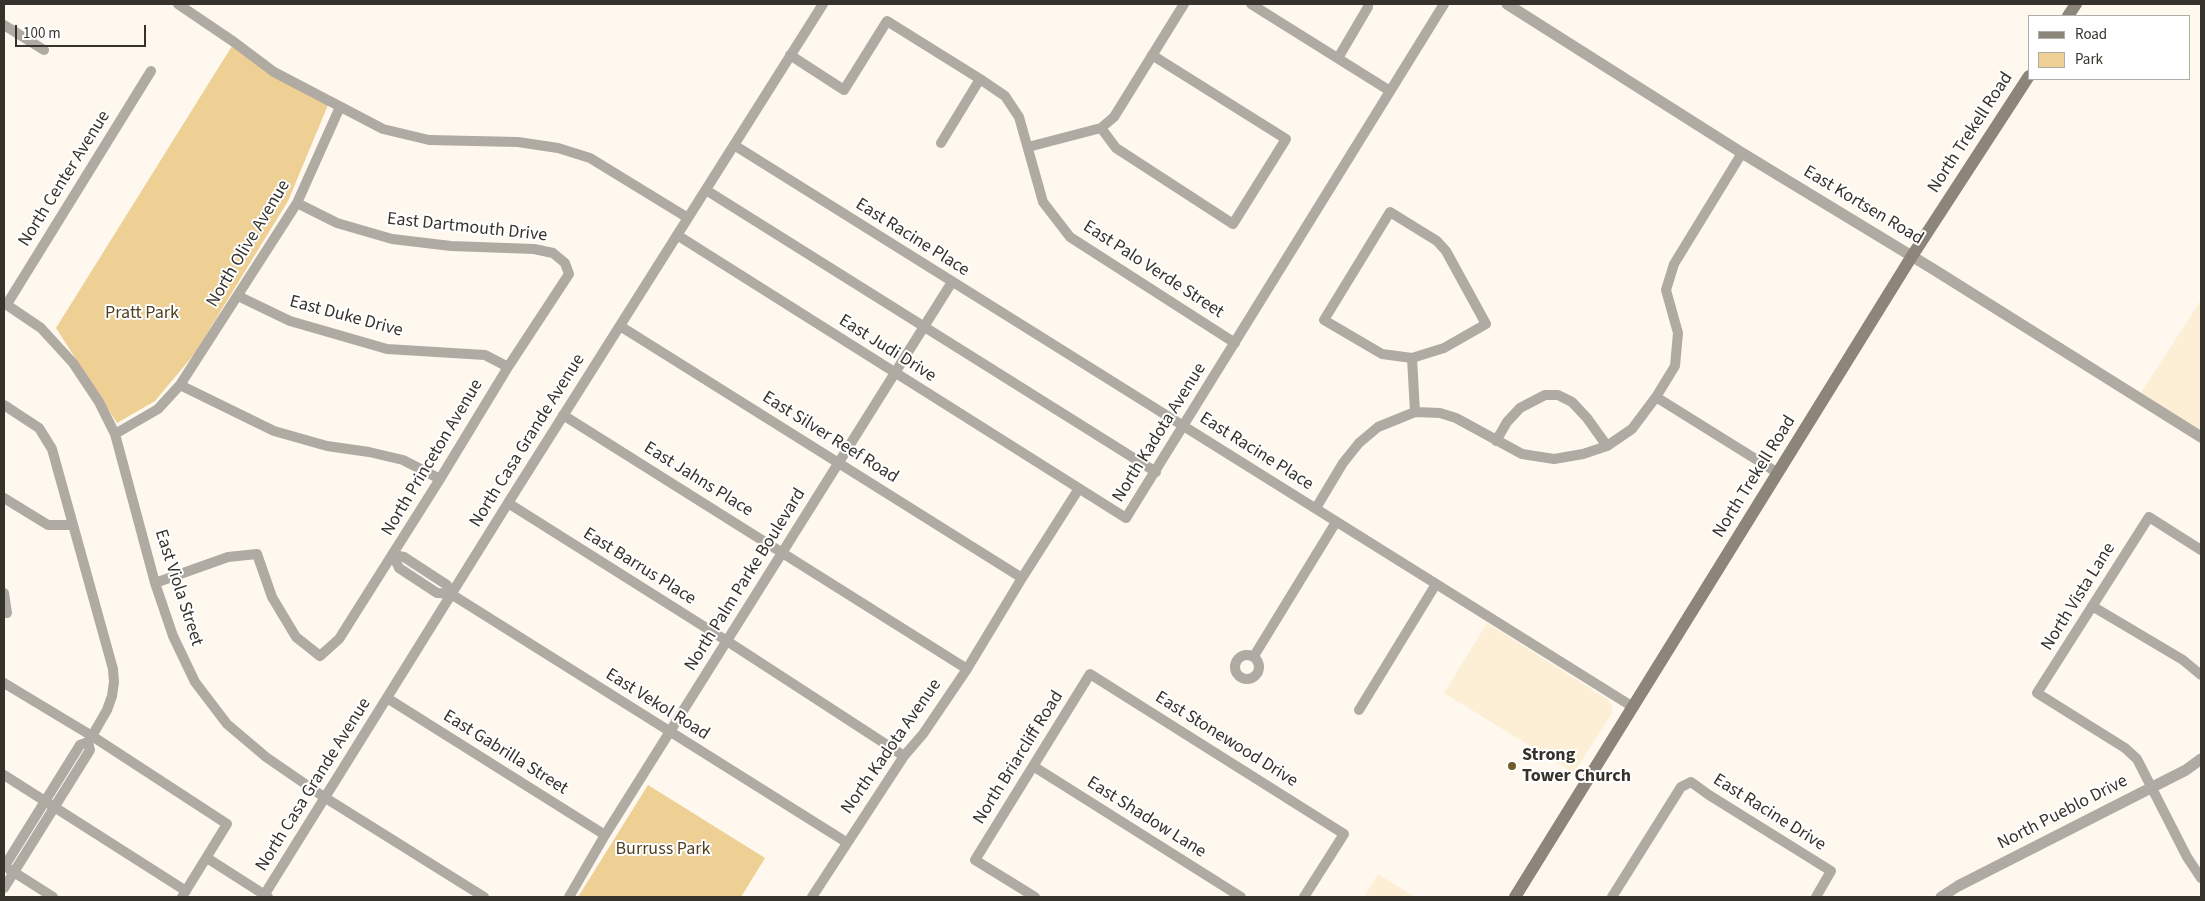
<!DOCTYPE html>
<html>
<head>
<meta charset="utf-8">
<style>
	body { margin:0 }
	#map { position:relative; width:2205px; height:901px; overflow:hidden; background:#fef8ee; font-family:"Source Sans 3",sans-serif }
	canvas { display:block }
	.frame { position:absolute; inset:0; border:5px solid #36332c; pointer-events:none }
	.legend { position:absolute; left:2028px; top:15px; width:162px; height:65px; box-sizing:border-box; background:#fff; border:1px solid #afadab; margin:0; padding:6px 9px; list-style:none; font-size:15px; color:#36332c }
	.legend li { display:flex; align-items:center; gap:10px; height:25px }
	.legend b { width:25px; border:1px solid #afadab }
	.scale { position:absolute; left:15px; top:25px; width:131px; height:22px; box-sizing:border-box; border:2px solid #36332c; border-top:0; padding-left:6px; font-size:15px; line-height:18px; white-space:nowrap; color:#36332c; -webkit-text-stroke:4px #fff; paint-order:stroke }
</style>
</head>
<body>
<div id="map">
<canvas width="2205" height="901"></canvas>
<div class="frame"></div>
<ul class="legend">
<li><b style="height:6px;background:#8b857a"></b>Road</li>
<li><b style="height:14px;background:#eecf94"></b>Park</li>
</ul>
<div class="scale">100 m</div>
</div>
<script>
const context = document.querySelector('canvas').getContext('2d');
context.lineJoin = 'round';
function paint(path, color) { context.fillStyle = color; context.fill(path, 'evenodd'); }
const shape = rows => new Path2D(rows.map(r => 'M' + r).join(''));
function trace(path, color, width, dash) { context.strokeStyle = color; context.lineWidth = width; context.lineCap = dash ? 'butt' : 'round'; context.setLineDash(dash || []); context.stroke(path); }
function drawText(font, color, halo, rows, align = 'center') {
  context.font = font + ' "Source Sans 3",sans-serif'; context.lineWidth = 4; context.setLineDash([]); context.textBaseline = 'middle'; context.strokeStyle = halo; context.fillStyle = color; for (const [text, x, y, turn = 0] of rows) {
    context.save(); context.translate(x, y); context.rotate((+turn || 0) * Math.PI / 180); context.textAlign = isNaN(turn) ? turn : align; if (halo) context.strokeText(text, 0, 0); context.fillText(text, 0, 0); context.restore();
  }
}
paint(shape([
	[2201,300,2201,437,2138,397],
	[1487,623,1607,699,1612,706,1612,713,1574,773,1444,693],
	[1378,874,1415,897,1364,897]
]), '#fcefd6');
paint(shape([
	[232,46,328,105,288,201,195,353,155,401,117,423,56,328],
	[648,785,765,858,741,897,578,897]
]), '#eecf94');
trace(shape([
	[178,4,234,42,274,72,383,129,429,140,518,142,558,148,590,158,688,218],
	[1251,4,1390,91],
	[4,25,44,50],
	[790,55,844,90,887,21,980,79,1005,96,1019,117,1043,202,1070,237,1235,343],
	[1338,58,1368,7,1368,4],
	[1101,128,1116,148,1233,224,1286,139,1152,55],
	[941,143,980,79],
	[734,145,1633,707],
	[1028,147,1101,128,1114,117,1184,4],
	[706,190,1156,472],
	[1390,212,1437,241,1446,251,1486,324,1444,348,1412,358,1382,354,1324,320,1390,212],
	[677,235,1126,518,1444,4],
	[238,296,290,321,387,349,485,355,508,367],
	[4,303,41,328,73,363,99,402,115,434,155,583,173,636,195,682,227,724,266,757,324,797,484,897],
	[7,304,151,71],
	[620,326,1022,578],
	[1412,358,1415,412],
	[180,385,274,431,327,446,369,452,403,460,440,479],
	[1656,397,1778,473],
	[4,405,39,428,52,449,113,669,114,682,112,696,107,710,92,736,88,742,80,745,4,867],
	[563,415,967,669],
	[115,434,158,409,180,385,297,203,340,107],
	[1496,441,1507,422,1520,408,1545,395,1558,395,1572,402,1587,418,1607,446],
	[4,498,48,525,72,525],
	[508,503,727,641,904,756],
	[1316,508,1343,463,1359,443,1378,427,1415,412,1440,413,1456,418,1522,454,1554,459,1583,454,1607,446,1632,429,1656,397,1675,366,1678,333,1666,290,1674,264,1742,153],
	[2201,550,2149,517,2037,693,2125,748,2137,759,2187,857,2201,878],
	[155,583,228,557,257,554,272,597,296,637,320,656,339,639,440,479,508,367,569,274,565,263,553,253,534,249,451,246,392,239,337,223,297,203],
	[4,593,7,613],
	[451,594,447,585,404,557,393,555,399,568,437,593,451,594,846,842],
	[2092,606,2183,660,2201,675],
	'1235 667a12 12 0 1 1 24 0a12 12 0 1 1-24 0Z',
	[1254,656,1336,522],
	[4,683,92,736,227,824,182,897],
	[387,698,605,835],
	[1359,710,1436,584],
	[1033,766,1241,897],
	[4,775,186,891],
	[207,858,268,897],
	[9,869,53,897],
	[4,888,90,750,88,742],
	[263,897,508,503,823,4],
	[569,897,605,835,952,282],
	[812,897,904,756,923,734,967,669,1022,578,1078,490],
	[1035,897,975,860,1090,674,1344,834,1304,897],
	[1612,897,1681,787,1691,782,1709,795,1831,871,1816,897]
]), '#afaba3', 10);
trace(shape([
	[1507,4,1742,153,1933,269,2201,437],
	[1941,897,1958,886,2186,770,2201,759]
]), '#afaba3', 11);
trace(shape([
	[2068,16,2076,4],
	[1515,897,1912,256,2029,76]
]), '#8b857a', 12);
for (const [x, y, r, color] of [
	[1512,766,5,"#725b2b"]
]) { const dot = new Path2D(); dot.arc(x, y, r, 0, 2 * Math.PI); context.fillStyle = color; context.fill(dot); trace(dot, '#fff', 2); }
drawText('18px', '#36332c', '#fff', [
	["North Trekell Road",1971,133,-57],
	["North Center Avenue",65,179,-58],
	["East Kortsen Road",1863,206,31],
	["East Dartmouth Drive",467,228,6],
	["East Racine Place",912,238,32],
	["North Olive Avenue",249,244,-59],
	["East Palo Verde Street",1153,270,33],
	["East Duke Drive",346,317,15],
	["East Judi Drive",887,349,32],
	["North Kadota Avenue",1160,433,-58],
	["East Silver Reef Road",830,438,32],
	["North Casa Grande Avenue",528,441,-58],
	["East Racine Place",1256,452,32],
	["North Princeton Avenue",433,458,-59],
	["North Trekell Road",1755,477,-58],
	["East Jahns Place",698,480,32],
	["East Barrus Place",639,567,32],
	["North Palm Parke Boulevard",746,580,-58],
	["East Viola Street",178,588,72],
	["North Vista Lane",2079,597,-58],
	["East Vekol Road",657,705,32],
	["East Stonewood Drive",1226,740,32],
	["North Kadota Avenue",892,747,-55],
	["East Gabrilla Street",505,753,32],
	["North Briarcliff Road",1019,758,-58],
	["North Casa Grande Avenue",314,785,-58],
	["East Racine Drive",1769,813,32],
	["North Pueblo Drive",2063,813,-27],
	["East Shadow Lane",1146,818,32]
]);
drawText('18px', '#4f3f1e', '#fff', [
	["Pratt Park",142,314],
	["Burruss Park",663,850]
]);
drawText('bold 18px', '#36332c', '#fff', [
	["Strong",1522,756],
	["Tower Church",1522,777]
], 'left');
</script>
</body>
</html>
